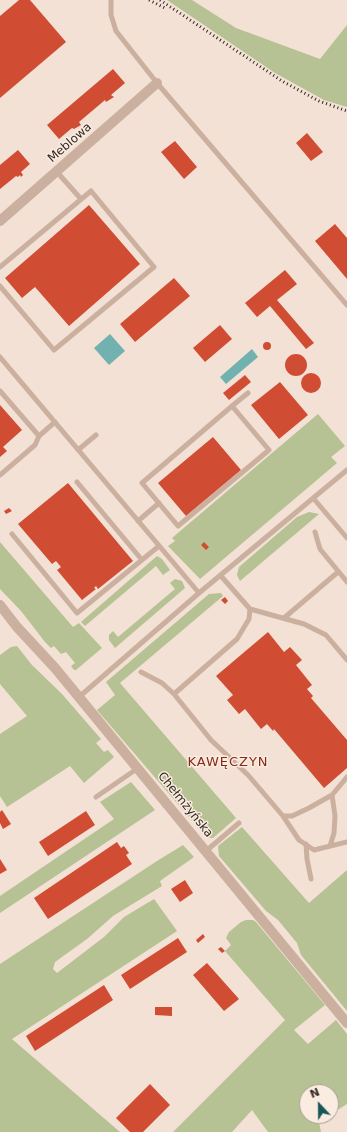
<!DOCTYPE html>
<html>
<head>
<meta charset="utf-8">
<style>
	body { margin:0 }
	#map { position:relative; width:347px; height:1132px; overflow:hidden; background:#f2e1d4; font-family:"DejaVu Sans",sans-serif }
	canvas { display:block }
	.north { position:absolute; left:299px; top:1084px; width:40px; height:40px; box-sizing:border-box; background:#faece0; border:1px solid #aa9d94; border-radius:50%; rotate:338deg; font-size:11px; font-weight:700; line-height:16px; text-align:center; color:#332723 }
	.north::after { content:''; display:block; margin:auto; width:14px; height:18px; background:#165857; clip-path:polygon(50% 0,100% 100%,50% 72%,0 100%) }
</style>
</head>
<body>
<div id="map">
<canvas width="347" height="1132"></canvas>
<div class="north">N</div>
</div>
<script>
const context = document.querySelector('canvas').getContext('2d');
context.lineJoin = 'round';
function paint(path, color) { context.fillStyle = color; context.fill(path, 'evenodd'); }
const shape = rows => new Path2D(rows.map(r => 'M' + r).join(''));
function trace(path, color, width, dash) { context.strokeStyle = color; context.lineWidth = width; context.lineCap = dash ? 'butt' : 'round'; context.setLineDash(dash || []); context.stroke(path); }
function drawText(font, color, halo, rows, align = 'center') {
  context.font = font + ' "DejaVu Sans",sans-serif'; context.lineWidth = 3; context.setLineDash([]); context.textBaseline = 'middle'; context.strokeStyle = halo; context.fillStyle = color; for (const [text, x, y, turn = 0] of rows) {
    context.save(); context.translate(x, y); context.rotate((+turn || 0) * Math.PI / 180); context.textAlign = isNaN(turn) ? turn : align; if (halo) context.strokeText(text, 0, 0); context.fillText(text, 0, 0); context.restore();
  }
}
paint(shape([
	[167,0,192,0,236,28,320,59,347,25,347,107,324,100,275,73],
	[318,414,345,446,331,457,337,463,200,579,168,546,175,541,172,538],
	[309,512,319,514,240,581,237,575,239,567,297,517],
	[0,542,73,627,79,623,102,648,76,670,74,670,71,666,75,663,66,652,61,654,54,646,51,648,45,642,21,611,0,589],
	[157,556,162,559,170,570,163,575,156,566,85,626,81,622],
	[175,579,182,581,185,588,115,648,109,640,109,635,113,631,118,637,175,589,170,583],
	[221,593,223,596,120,683,236,818,213,838,207,838,97,710,115,695,106,682,113,676,209,594],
	[17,646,32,665,62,694,101,739,96,743,104,752,108,750,114,757,84,783,70,766,7,807,0,796,0,734,27,716,0,684,0,655,11,647],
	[131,782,155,810,0,913,0,896,114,819,100,802],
	[242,827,309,903,347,870,347,1011,301,955,297,943,278,920,266,911,219,856,218,846],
	[183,845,194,857,160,881,162,886,113,916,87,939,55,962,53,969,57,973,104,937,124,917,154,899,177,931,12,1039,120,1132,0,1132,0,964,157,861],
	[246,920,253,920,256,922,325,1005,294,1030,308,1044,336,1020,347,1034,347,1104,331,1114,331,1092,307,1092,307,1116,328,1116,319,1122,321,1132,268,1132,252,1110,232,1132,173,1132,285,1020,225,951,231,945,226,938,229,932,241,922]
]), '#b6c293');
paint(shape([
	[110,334,125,351,109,365,94,348],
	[252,349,258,357,226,384,220,377]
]), '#71b1af');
paint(shape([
	[19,0,30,0,66,42,0,98,0,16],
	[113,69,125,83,111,95,114,97,106,102,105,100,79,122,81,125,74,129,72,128,59,139,47,125],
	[307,133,323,152,311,161,296,143],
	[175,141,197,167,184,179,161,152],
	[18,150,30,164,21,172,23,175,21,177,20,175,18,177,16,176,0,189,0,165],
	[89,205,140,264,69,326,35,287,22,298,5,278],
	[335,224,347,238,347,279,315,241],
	[285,270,297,284,277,300,314,343,306,349,270,306,257,317,245,303],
	[174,278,190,296,135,342,120,324],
	[220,325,232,339,205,362,193,348],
	'263 346a4 4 0 1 1 8 0a4 4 0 1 1-8 0Z',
	'285 365a11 11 0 1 1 22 0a11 11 0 1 1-22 0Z',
	'301 383a10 10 0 1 1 20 0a10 10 0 1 1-20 0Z',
	[245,375,251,382,229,400,223,393],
	[280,382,308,415,279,439,251,405],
	[0,405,22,430,3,447,7,451,0,457],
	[213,437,241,470,186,516,158,483],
	[68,483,133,561,98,589,96,586,94,588,96,589,82,600,57,570,61,567,56,561,52,564,18,524],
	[9,508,12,511,6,514,4,511],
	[204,542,209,547,206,550,201,545],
	[225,597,228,601,225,604,221,600],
	[268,632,284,652,290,647,302,660,296,665,312,685,307,689,313,696,311,698,347,740,347,768,324,788,274,729,273,731,267,724,261,729,245,709,239,714,227,700,233,695,216,676],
	[2,810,11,824,3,829,0,823,0,812],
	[86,811,95,825,48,856,39,842],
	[117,842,121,848,124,846,129,853,126,855,132,864,48,919,34,898],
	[0,859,7,870,0,874],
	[185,880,193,893,180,902,171,889],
	[203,934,205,937,198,943,196,940],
	[178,938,187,952,130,989,121,975],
	[221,947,225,951,222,953,218,949],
	[207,963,239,999,224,1011,193,975],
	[104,985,113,1000,35,1051,26,1036],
	[155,1007,172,1007,172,1016,155,1015],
	[150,1084,170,1105,143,1132,130,1132,116,1118]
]), '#d04d34');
trace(shape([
	[111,0,111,15,116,31,157,83,347,305],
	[57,172,81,199],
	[0,267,91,191,154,267,54,350,0,286],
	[0,357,199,593],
	[0,391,39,436],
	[232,406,269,450,178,526,142,483,232,406,248,393],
	[78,450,96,435],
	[0,475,35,445,39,436,55,422],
	[77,482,142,560],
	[314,499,347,538],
	[138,521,159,503],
	[315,532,320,549,347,582],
	[12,534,77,613,159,546],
	[221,576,250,609,304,624,326,635,347,660],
	[250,609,249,619,237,639,174,694,211,740,248,775,283,816,299,840,314,850,347,842],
	[284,618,338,572],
	[141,672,162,683,174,694],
	[79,697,199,593,347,470],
	[96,797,138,768],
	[283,816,292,816,309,808,332,795,347,777],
	[306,844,307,859,311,879],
	[330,846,334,833,335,816,332,795],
	[206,851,239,823]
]), '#cbb09f', 5);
trace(shape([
	[0,221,157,83]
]), '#cbb09f', 10);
trace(shape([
	[0,605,17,627,55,668,347,1023]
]), '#cbb09f', 10);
trace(shape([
	[149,0,165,8],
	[160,0,282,81,319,101,347,111]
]), '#332723', 3, [1, 3]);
drawText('12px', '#332723', '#faece0', [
	["Meblowa",70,143,-41],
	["Chełmżyńska",185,805,51]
]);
context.letterSpacing = '1px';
drawText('13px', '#882917', '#faece0', [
	["KAWĘCZYN",228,763]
]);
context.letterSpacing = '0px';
</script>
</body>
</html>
